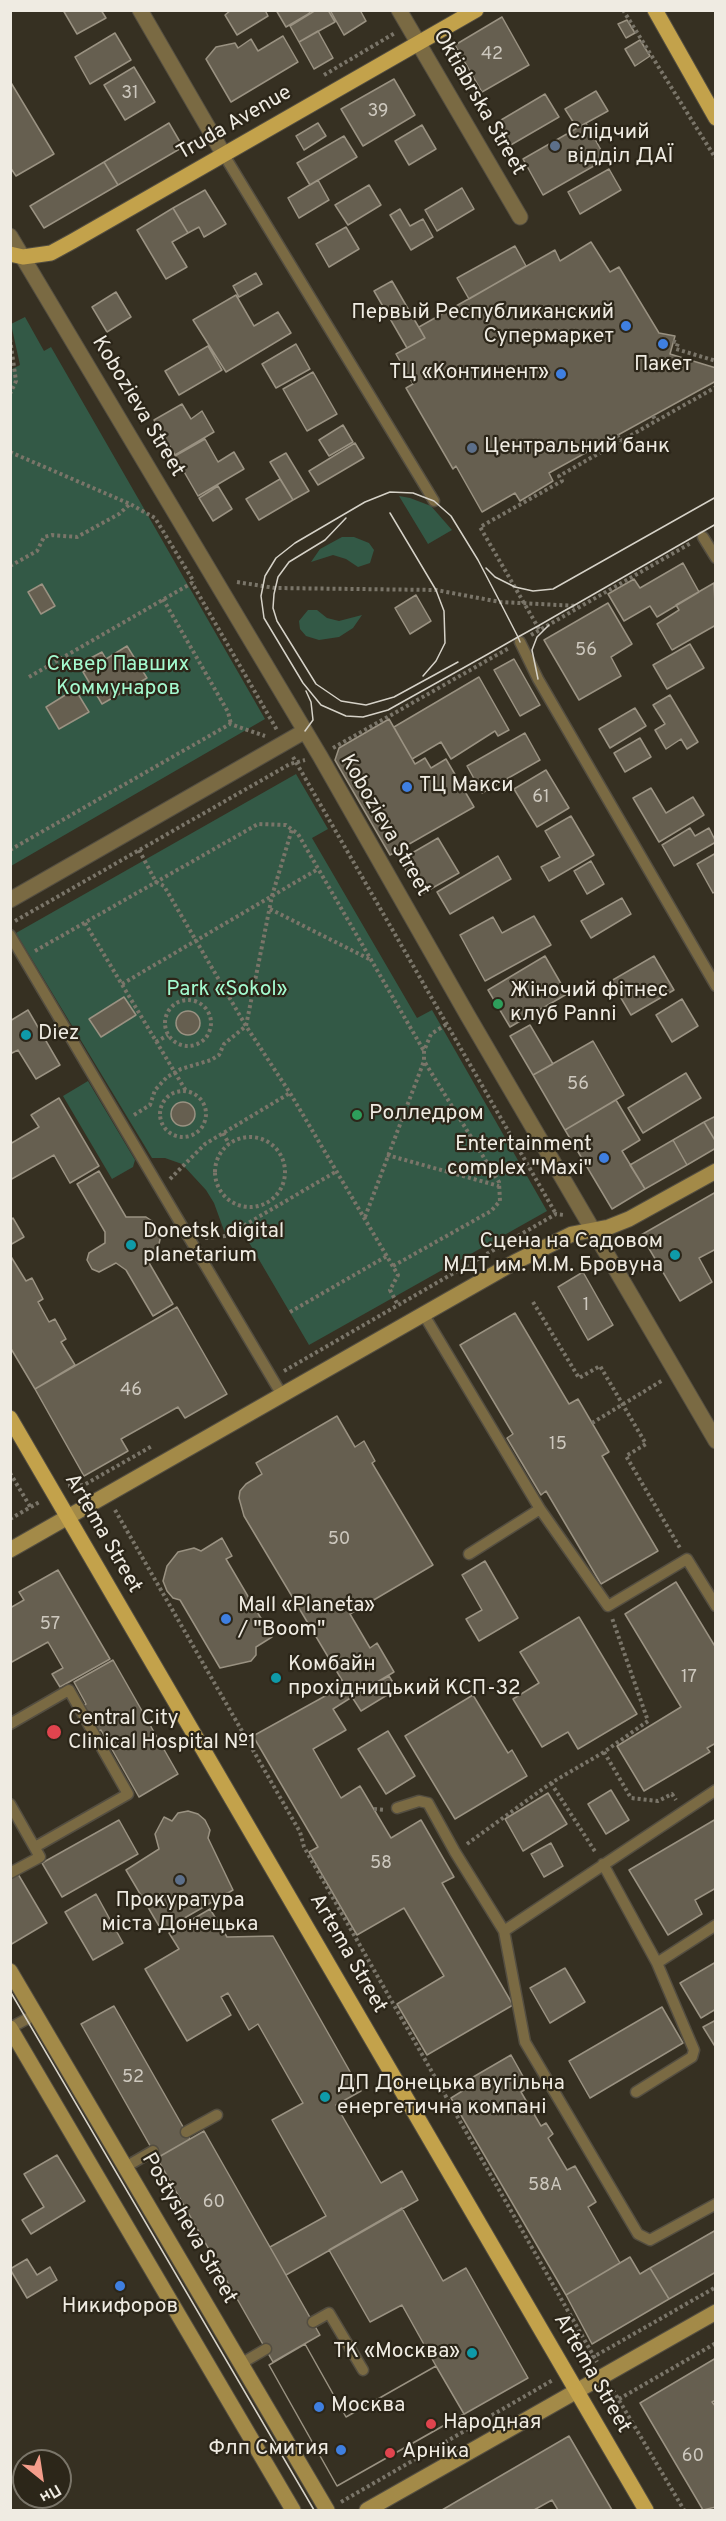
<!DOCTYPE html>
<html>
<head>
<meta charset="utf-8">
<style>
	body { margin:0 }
	#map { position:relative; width:726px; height:2521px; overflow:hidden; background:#363022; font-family:Overpass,sans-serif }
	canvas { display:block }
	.frame { position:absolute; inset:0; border:12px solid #efebe2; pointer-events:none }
	.north { position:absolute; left:12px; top:2449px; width:60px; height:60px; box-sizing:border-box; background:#2c2619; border:2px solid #7a7569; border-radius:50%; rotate:150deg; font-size:16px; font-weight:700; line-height:24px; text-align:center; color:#efebe2 }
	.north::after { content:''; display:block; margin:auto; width:21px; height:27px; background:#f49d8b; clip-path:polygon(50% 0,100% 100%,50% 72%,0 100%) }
</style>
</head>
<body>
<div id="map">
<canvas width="726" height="2521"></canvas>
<div class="frame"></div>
<div class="north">Пн</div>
</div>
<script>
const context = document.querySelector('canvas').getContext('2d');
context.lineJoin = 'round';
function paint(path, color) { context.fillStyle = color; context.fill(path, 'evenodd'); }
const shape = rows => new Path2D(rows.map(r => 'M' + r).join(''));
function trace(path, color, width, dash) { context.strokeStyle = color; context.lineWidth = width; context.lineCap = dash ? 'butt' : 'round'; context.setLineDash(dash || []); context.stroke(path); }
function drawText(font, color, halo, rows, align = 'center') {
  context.font = font + ' Overpass,sans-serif'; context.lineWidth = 4.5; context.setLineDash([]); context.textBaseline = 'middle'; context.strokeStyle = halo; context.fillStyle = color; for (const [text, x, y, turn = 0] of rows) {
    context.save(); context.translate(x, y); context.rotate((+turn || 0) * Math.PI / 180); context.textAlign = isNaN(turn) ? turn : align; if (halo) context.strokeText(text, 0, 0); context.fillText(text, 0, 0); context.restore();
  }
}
paint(shape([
	[25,317,44,351,51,347,265,719,11,866,10,370,20,365,11,324],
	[399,496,410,498,431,506,452,530,428,544],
	[342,537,354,537,369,543,374,550,370,563,358,567,346,559,333,555,311,562,320,549],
	[308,610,317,610,327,618,339,621,362,615,353,628,339,637,319,640,306,636,300,629,299,621],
	[296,774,328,829,312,838,417,1018,432,1010,547,1211,309,1345,244,1234,226,1236,214,1203,206,1190,182,1164,165,1158,152,1158,16,933],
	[88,1081,135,1160,133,1167,112,1179,63,1096]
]), '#335946');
const building = shape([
	[63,10,101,10,106,18,77,34,63,10],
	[231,10,265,10,268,16,237,35,225,15,231,10],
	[276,10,308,10,310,13,286,27,276,10],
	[316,10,328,10,335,22,299,42,290,26,316,10],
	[330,10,360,10,366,21,344,35,330,10],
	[502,17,529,65,482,92,455,45,502,17],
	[627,20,635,33,626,38,618,24,627,20],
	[318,31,333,58,314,69,299,42,318,31],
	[115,33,131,60,90,84,75,57,115,33],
	[283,36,298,62,231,102,206,59,216,47,235,43,238,48,251,39,258,51,283,36],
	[640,40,650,56,635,66,625,49,640,40],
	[134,67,155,102,125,120,104,85,134,67],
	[394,79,415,115,363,146,341,109,394,79],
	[10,81,54,154,16,176,10,167,10,81],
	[596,91,608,111,577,128,565,109,596,91],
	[545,94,559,117,509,146,496,123,545,94],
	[169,123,183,147,118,185,104,162,169,123],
	[318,123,326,136,304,150,296,136,318,123],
	[586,123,606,159,543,195,523,159,586,123],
	[422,125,436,149,409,165,395,141,422,125],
	[344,136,357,157,310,185,297,163,344,136],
	[104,162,118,185,44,228,30,206,104,162],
	[609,169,621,190,580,214,568,192,609,169],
	[318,180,329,200,299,218,288,198,318,180],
	[369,185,381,205,348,225,335,205,369,185],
	[462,188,474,209,437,231,425,210,462,188],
	[205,190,226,224,204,237,199,227,188,233,173,208,205,190],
	[173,208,188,233,172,242,187,267,166,279,137,230,173,208],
	[400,209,410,226,423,219,433,237,411,250,390,215,400,209],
	[346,227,359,249,329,267,316,244,346,227],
	[591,242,610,272,619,267,659,333,675,336,670,354,716,368,716,381,549,473,553,481,520,501,515,493,482,512,456,466,453,469,406,388,413,384,396,354,425,338,419,327,555,250,560,261,591,242],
	[515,246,526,266,469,299,457,278,515,246],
	[256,273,262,284,239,297,233,286,256,273],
	[392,281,425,338,407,348,374,291,392,281],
	[116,292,131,317,107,332,92,307,116,292],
	[236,295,254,326,278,312,291,333,226,372,193,320,236,295],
	[296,344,310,369,276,388,262,364,296,344],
	[208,346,222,370,179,395,165,371,208,346],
	[313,372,337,414,307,431,283,389,313,372],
	[182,404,191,419,202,411,214,432,175,455,154,420,182,404],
	[343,425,353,442,329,456,319,440,343,425],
	[205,439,218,462,234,452,244,469,198,496,175,456,205,439],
	[355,443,364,458,318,485,309,471,355,443],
	[286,453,309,491,293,500,270,462,286,453],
	[280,479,293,500,259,520,246,499,280,479],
	[218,486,232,509,213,521,199,498,218,486],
	[683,563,699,592,657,617,650,606,624,621,608,594,634,579,640,588,683,563],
	[714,583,716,625,672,650,657,624,679,610,676,605,714,583],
	[42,584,55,606,41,614,28,592,42,584],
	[416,595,431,621,410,634,395,608,416,595],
	[608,603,632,644,611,657,621,676,579,700,544,640,608,603],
	[690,644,704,668,667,689,653,665,690,644],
	[127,646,147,678,102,704,83,672,91,667,87,660,102,652,106,659,127,646],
	[514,659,540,705,520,716,494,670,514,659],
	[479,677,509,730,498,736,495,731,451,759,441,742,412,759,394,727,479,677],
	[75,689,89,712,59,729,46,707,75,689],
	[670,695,698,742,687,749,681,739,666,749,655,730,665,724,653,705,670,695],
	[635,708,646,726,610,748,599,729,635,708],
	[389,719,415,764,425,758,431,768,446,759,474,807,390,855,335,760,339,748,389,719],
	[525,733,540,760,482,793,467,766,525,733],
	[640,738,651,757,625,772,614,753,640,738],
	[546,770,569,808,537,827,514,789,546,770],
	[651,788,666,813,693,797,704,815,659,842,633,798,651,788],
	[571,816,594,855,549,881,541,867,560,857,545,831,571,816],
	[690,828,695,836,709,828,716,842,674,866,662,845,690,828],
	[438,838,459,873,420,895,400,860,438,838],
	[716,853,716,891,713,893,697,864,716,853],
	[498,856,511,879,450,914,437,892,498,856],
	[591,861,604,884,587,894,574,871,591,861],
	[622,898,631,914,591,938,581,921,622,898],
	[534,916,551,945,485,981,460,935,493,917,502,933,534,916],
	[545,956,567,994,510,1027,488,990,545,956],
	[654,956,674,990,631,1015,611,981,654,956],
	[124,997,136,1015,101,1037,89,1019,124,997],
	[682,999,698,1026,672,1042,656,1015,682,999],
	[28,1010,60,1065,36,1079,18,1050,10,1054,10,1021,28,1010],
	'176 1023a12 12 0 1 1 24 0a12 12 0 1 1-24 0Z',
	[530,1025,553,1064,533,1075,510,1036,530,1025],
	[593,1041,624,1095,565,1130,533,1075,593,1041],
	[686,1073,701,1098,643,1133,628,1108,686,1073],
	[59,1098,99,1166,70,1183,54,1155,10,1180,10,1144,39,1127,31,1115,59,1098],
	[616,1100,640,1140,622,1151,645,1189,612,1209,565,1130,616,1100],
	'171 1114a12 12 0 1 1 24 0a12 12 0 1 1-24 0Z',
	[716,1116,716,1142,704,1122,716,1116],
	[704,1122,716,1142,716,1148,687,1165,673,1140,704,1122],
	[673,1140,687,1165,645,1189,630,1165,673,1140],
	[99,1171,126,1217,146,1217,155,1223,161,1235,157,1253,148,1261,173,1304,153,1316,126,1270,116,1263,99,1272,92,1269,87,1260,89,1253,105,1243,105,1232,77,1184,99,1171],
	[716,1192,716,1249,699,1258,712,1282,680,1301,641,1235,716,1192],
	[13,1218,24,1237,10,1245,10,1220,13,1218],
	[10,1255,26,1281,32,1278,43,1299,38,1302,49,1322,55,1319,66,1339,61,1342,75,1365,35,1389,10,1347,10,1255],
	[583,1272,613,1325,588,1340,558,1287,583,1272],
	[177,1307,227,1394,185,1418,178,1407,121,1439,128,1451,84,1476,35,1389,177,1307],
	[515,1313,569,1404,578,1399,609,1452,602,1456,658,1551,601,1584,546,1491,541,1495,507,1438,513,1434,460,1345,515,1313],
	[337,1416,355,1447,364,1441,375,1461,372,1463,433,1565,350,1614,370,1648,377,1643,394,1672,352,1697,244,1516,239,1498,240,1491,246,1484,262,1474,256,1463,337,1416],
	[222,1538,232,1556,226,1559,272,1637,256,1647,256,1655,251,1661,220,1668,180,1600,173,1598,167,1591,163,1581,167,1566,178,1552,194,1548,201,1551,222,1538],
	[485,1561,518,1618,479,1641,466,1619,482,1610,462,1575,485,1561],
	[58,1570,110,1659,60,1687,52,1674,63,1668,48,1642,10,1663,10,1608,24,1600,19,1592,58,1570],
	[676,1582,716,1648,716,1743,707,1748,710,1752,644,1791,617,1746,681,1707,625,1614,676,1582],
	[579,1617,637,1714,578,1749,568,1732,542,1747,513,1699,539,1683,520,1652,579,1617],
	[113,1660,178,1774,139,1797,101,1730,95,1733,81,1707,86,1704,74,1682,113,1660],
	[389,1676,397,1689,361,1711,352,1697,389,1676],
	[345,1685,352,1697,333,1709,346,1730,313,1749,341,1798,360,1786,391,1838,421,1820,454,1877,442,1883,513,2005,427,2055,397,2004,444,1976,404,1908,357,1935,309,1852,318,1847,253,1736,345,1685],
	[473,1695,508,1753,512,1750,527,1776,455,1819,405,1736,473,1695],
	[388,1731,415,1776,386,1794,358,1749,388,1731],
	[611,1790,629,1820,606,1834,588,1804,611,1790],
	[548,1793,567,1824,523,1851,505,1819,548,1793],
	[188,1811,198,1814,205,1820,210,1830,208,1838,233,1890,162,1931,126,1870,159,1849,155,1834,164,1817,172,1821,178,1813,188,1811],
	[716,1819,716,1888,695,1900,702,1914,668,1935,629,1870,716,1819],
	[119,1820,138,1854,62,1897,42,1863,119,1820],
	[551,1843,563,1866,544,1877,531,1854,551,1843],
	[18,1874,47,1923,10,1945,10,1878,18,1874],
	[96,1894,123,1943,93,1960,65,1912,96,1894],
	[210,1909,227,1937,273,1936,361,2091,336,2105,381,2183,402,2171,418,2200,286,2275,270,2247,326,2216,272,2120,303,2103,258,2024,249,2030,228,1993,221,1997,231,2015,187,2041,145,1969,179,1949,169,1933,210,1909],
	[716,1962,716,2009,701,2018,680,1983,716,1962],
	[565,1968,585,2002,550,2023,530,1988,565,1968],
	[114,2006,190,2139,157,2158,81,2024,114,2006],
	[662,2007,683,2043,590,2098,569,2061,662,2007],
	[716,2020,716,2048,703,2027,716,2020],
	[511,2055,529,2087,521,2092,541,2126,546,2123,553,2134,548,2138,567,2170,575,2166,596,2202,588,2207,620,2263,566,2295,451,2098,472,2085,468,2080,511,2055],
	[204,2131,320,2335,273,2362,157,2158,204,2131],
	[57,2155,85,2201,31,2234,22,2220,44,2207,24,2174,57,2155],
	[402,2208,443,2281,466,2268,528,2378,337,2486,269,2365,305,2344,346,2417,436,2366,402,2305,370,2322,329,2250,402,2208],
	[716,2230,716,2272,669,2299,650,2268,716,2230],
	[630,2257,640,2274,650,2268,669,2299,592,2344,566,2295,630,2257],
	[27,2259,37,2275,50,2267,57,2280,27,2298,10,2269,27,2259],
	[305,2344,346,2417,436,2366,464,2414,337,2486,269,2365,305,2344],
	[716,2358,716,2400,712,2402,716,2407,716,2507,703,2510,640,2403,716,2358],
	[569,2436,612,2510,558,2510,552,2500,534,2510,442,2510,569,2436]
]);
paint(building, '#665f50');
trace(building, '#9a9282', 1.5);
const lane = shape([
	[224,155,434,501],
	[703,537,716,558],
	[520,642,538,679,716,986],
	[10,935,282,1395],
	[424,1315,540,1509],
	[469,1554,540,1509,608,1606,687,1559,716,1606],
	[10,1724,69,1690,128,1794,35,1847],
	[716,1790,504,1931,525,2042,638,2234,650,2240,716,2204],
	[10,1804,40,1857,10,1873],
	[397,1808,419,1801,428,1803,455,1852,504,1931],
	[603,1864,657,1963,716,1925],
	[10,2028,36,2014],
	[636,2092,692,2057,694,2050,657,1963],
	[186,2132,217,2115],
	[127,2166,153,2151],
	[313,2322,329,2313,363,2370],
	[242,2363,266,2349]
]);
const street = shape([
	[140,10,224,155],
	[399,10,520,217],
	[10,236,320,756,468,1016,716,1441],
	[10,900,305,731]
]);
const secondary = shape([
	[10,1550,515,1262,572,1234,609,1227,629,1219,716,1171],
	[10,1971,327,2510],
	[10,2028,293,2510],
	[367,2510,716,2312]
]);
const primary = shape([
	[655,10,716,118],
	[10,254,23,257,51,253,73,241,476,10],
	[10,1418,646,2510]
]);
trace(lane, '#544e41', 13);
trace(street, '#544e41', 17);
trace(secondary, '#544e41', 17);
trace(primary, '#544e41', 17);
trace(shape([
	[623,10,716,159],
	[324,75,395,33],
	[10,339,16,381,10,394],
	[673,341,678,343,676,349,716,361],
	[653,416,656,421],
	[617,435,621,441],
	[10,452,130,504,155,518,194,582],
	[10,566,37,551,44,537,52,535,77,537,119,514,130,504],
	[237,582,275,588,436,590,500,602,578,606],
	[163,599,228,712,231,724],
	[539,629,480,527,562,481,559,476,716,387],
	[531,635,691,543],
	[29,677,192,583,277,730],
	[333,748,509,648],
	[293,757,556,1214],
	[10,850,230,724,265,736],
	[139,850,156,882,164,886,246,1026,290,1093,398,1275,390,1290,398,1305],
	[270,909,371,960],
	[15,921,290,764,305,760],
	[85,923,186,1091],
	[35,951,258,824,286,825,298,834,424,1051],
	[122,984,318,869],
	'165 1023a23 23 0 1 1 46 0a23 23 0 1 1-46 0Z',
	[156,1042,168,1035],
	'160 1114a23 23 0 1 1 46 0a23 23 0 1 1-46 0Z',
	[134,1115,150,1105,155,1090,167,1077,181,1069,211,1060,219,1055,224,1044,246,1026,272,896,292,829],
	[223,1133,229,1144],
	'215 1172a35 35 0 1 1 70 0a35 35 0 1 1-70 0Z',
	[387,1155,499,1186],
	[170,1179,205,1144,290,1093],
	[365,1217,424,1061,424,1051,431,1034,447,1024],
	[205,1238,226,1236,337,1171],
	[393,1266,491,1211,500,1201,499,1182,424,1061],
	[533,1302,579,1378,600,1366,646,1444,626,1456,680,1548],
	[290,1312,387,1256],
	[284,1371,556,1214,564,1215],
	[592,1423,663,1380],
	[10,1473,31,1508],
	[68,1486,84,1485,152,1446],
	[115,1510,300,1832,304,1847,597,2362],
	[10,1519,41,1501],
	[604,1752,631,1798,658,1801,672,1794,676,1800],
	[551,1783,596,1853],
	[374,1809,385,1810],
	[467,1844,551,1783,604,1752,648,1721,612,1618],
	[581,2364,716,2287],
	[613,2390,684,2510],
	[619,2399,716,2343],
	[341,2502,553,2380]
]), '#7a7569', 4, [3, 3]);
trace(lane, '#7a6a43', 10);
trace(street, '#7a6a43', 15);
trace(secondary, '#a38a48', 15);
trace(primary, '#c3a24b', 15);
trace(shape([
	[390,513,436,590,444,611,445,643,436,661,423,676],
	[346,518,325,540,289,562,278,577,274,594,273,608,277,621,316,684,341,701,366,705,394,697,458,662],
	[486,568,495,577,515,587,533,591,553,589,716,497],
	[520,642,518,637,500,602,478,560,451,516,434,501,413,493,390,492,365,502,295,543,276,558,265,576,261,596,264,618,303,683,321,705,346,716,363,717,388,710,481,658,497,649,518,637,538,626,564,611,573,606,716,524],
	[538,679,532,650,537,637,549,625],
	[305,731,313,720,311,702,306,691],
	[10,1991,314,2510]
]), '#d6d2c8', 1.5);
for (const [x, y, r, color] of [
	[555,146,6,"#5c6f8a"],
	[626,326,6,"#3f7fe0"],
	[663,344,6,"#3f7fe0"],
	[561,374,6,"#3f7fe0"],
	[472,448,6,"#5c6f8a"],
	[407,787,6,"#3f7fe0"],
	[498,1004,6,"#2e9e5b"],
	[26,1035,6,"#0f9aa8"],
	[357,1115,6,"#2e9e5b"],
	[604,1158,6,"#3f7fe0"],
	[131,1245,6,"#0f9aa8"],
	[675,1255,6,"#0f9aa8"],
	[226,1619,6,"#3f7fe0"],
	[276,1678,6,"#0f9aa8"],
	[54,1732,8,"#e0444e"],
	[180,1880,6,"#5c6f8a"],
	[325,2097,6,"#0f9aa8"],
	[120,2286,6,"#3f7fe0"],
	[472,2353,6,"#0f9aa8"],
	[319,2407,6,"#3f7fe0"],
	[431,2424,6,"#e0444e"],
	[341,2450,6,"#3f7fe0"],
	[390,2453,6,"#e0444e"]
]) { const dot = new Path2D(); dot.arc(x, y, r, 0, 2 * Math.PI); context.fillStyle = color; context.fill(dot); trace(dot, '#2c2619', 2); }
drawText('18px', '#cdc8be', null, [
	["42",492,55],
	["31",130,94],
	["39",378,112],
	["56",586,651],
	["61",541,798],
	["56",578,1085],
	["1",586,1306],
	["46",131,1391],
	["15",558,1445],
	["50",339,1540],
	["57",50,1625],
	["17",689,1678],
	["58",381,1864],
	["52",133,2078],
	["58А",545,2186],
	["60",214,2203],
	["60",693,2457]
]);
drawText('21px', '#efebe2', '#2c2619', [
	["Oktiabrska Street",478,103,60],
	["Truda Avenue",235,124,-30],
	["Kobozieva Street",137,407,59],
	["Kobozieva Street",384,826,60],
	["Artema Street",102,1534,60],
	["Artema Street",347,1954,60],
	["Postysheva Street",188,2229,60],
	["Artema Street",591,2374,60]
]);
drawText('21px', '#efebe2', '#2c2619', [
	["Слідчий",567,134],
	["відділ ДАЇ",567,158],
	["Первый Республиканский",614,314,"right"],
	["Супермаркет",614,338,"right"],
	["Пакет",663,366,"center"],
	["ТЦ «Континент»",549,374,"right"],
	["Центральний банк",484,448],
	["ТЦ Макси",419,787],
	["Жіночий фітнес",510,992],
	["клуб Panni",510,1016],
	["Diez",38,1035],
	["Ролледром",369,1115],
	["Entertainment",592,1146,"right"],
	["complex \"Maxi\"",592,1170,"right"],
	["Donetsk digital",143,1233],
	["planetarium",143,1257],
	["Сцена на Садовом",663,1243,"right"],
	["МДТ им. М.М. Бровуна",663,1267,"right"],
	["Mall «Planeta»",238,1607],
	["/ \"Boom\"",238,1631],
	["Комбайн",288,1666],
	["прохідницький КСП-32",288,1690],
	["Central City",68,1720],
	["Clinical Hospital №1",68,1744],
	["Прокуратура",180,1902,"center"],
	["міста Донецька",180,1926,"center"],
	["ДП Донецька вугільна",337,2085],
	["енергетична компані",337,2109],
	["Никифоров",120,2308,"center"],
	["ТК «Москва»",460,2353,"right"],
	["Москва",331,2407],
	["Народная",443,2424],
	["Флп Смития",329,2450,"right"],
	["Арніка",402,2453]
], 'left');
drawText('21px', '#a4facf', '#2c2619', [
	["Сквер Павших",118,666],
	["Коммунаров",118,690],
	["Park «Sokol»",227,991]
]);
</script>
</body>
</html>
